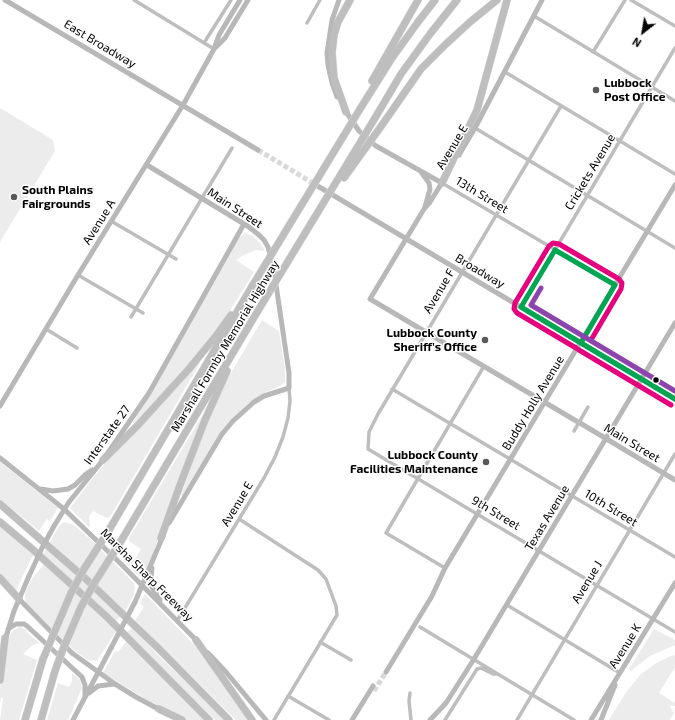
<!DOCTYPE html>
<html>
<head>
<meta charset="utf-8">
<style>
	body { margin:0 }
	#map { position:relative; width:675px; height:720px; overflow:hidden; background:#fff; font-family:"Exo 2",sans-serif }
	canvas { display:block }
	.north { position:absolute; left:623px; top:12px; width:40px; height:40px; -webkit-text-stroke:3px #fff; paint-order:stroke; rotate:211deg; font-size:11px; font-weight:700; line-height:16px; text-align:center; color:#000 }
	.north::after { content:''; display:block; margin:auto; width:14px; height:18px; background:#000; clip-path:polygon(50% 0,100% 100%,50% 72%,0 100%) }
</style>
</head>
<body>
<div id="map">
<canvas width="675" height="720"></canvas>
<div class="north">N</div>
</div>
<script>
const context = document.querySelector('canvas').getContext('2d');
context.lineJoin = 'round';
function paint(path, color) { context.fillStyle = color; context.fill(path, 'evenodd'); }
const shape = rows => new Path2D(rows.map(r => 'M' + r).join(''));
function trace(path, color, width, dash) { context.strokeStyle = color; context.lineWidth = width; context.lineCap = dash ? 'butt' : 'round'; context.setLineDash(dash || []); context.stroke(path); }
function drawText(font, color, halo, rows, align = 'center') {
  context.font = font + ' "Exo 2",sans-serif'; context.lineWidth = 3; context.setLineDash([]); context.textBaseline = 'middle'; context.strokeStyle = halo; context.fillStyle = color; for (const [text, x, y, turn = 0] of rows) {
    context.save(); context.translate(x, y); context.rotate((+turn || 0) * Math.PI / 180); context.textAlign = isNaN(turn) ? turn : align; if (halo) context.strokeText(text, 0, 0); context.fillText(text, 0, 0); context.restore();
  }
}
paint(shape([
	[0,108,53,140,55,151,0,242],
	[245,233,253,236,260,243,265,251,256,250,244,255,236,260,254,272,219,328,179,377,134,423,133,422,153,389,238,238],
	[262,320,279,331,285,369,285,382,282,385,264,393,249,403,229,422,221,432,183,496,181,495,203,433,225,383],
	[199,361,200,363,110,517,107,518,93,511,89,517,90,525,89,527,70,508,92,479,123,443],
	[203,414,205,416,174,495,144,578,139,576,123,560,124,559,128,561,132,561,136,558,141,549,129,541,129,538],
	[0,462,58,508,50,521,47,519,39,531,0,499],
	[64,522,74,525,90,539,134,583,135,587,134,594,125,612,50,542,59,526],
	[0,527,33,555,16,590,0,573],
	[47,548,121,616,116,621,43,554],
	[44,564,116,631,97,661,88,660,75,651,26,603,25,598,25,593,31,580],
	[145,594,200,651,249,720,236,720,135,620,144,607,140,603],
	[20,627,27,630,26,631,39,643,33,645,23,654,37,660,19,720,0,720,3,698,1,698,0,703,0,687,5,652,10,634,15,629],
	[132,628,163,660,225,720,215,720,127,632],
	[654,629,675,640,675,645,650,656,631,671,629,669],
	[126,642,192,707,205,720,186,720,149,701,103,673,115,651,118,652],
	[675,655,675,667,659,693,675,703,675,706,671,706,670,707,674,713,670,720,609,720,627,691,641,674,655,664,668,657],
	[72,673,80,680,82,688,68,720,47,720,58,683,69,687,72,681]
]), '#ececec');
trace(shape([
	[258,150,316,185],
	[374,691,386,672]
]), '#d9d9d9', 5, [5, 2.5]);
const highway = shape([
	[372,81,418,0],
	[360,109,392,58,418,22,435,0],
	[346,112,334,78,332,53,334,35,338,22,350,0],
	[375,118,401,74,430,34,457,0],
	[382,125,421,69,446,44,470,22,497,0],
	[442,183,477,110,507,0],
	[103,460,138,425,188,370,216,336,231,315],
	[0,504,87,580,158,648,229,720],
	[0,522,31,548,107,617,209,720],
	[109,530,251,288],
	[161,538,180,485,205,420,227,371],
	[121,541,259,309],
	[0,578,19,599],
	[196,640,252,720],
	[0,680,5,638],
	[159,709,182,720],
	[25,720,43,659],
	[41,720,55,671]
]);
trace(highway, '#dbdbdb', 8);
trace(shape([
	[134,0,214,49],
	[631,0,675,26],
	[534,16,675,101],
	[307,23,320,0],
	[204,43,231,0],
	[593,52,625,0],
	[505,72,675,174],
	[561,106,378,414,369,432,368,449,675,632],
	[475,128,675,248],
	[442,183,615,285],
	[111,221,176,259],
	[78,275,143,313],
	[521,307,675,48],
	[131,317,232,148],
	[46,329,77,348],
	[392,389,675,557],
	[239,519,318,570,326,579,336,606,337,615,274,720],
	[445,568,386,533,484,366],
	[507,605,620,673],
	[177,621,264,478,275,457,283,437,288,418,290,401,289,388],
	[420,627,574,720],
	[320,642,351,660],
	[410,693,409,701,411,720],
	[288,696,329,720],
	[445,720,477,669,481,668,493,674,498,674],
	[517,720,675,454]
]), '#bebebe', 3.5);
trace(shape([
	[5,0,258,150],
	[216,47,225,38,248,0],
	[337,97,332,83,328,65,327,53,332,20,339,0],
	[345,110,359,131,376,146,442,183],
	[459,155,475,128,542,0],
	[147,165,249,227,259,235,264,240,268,247,274,271,289,373,289,388,264,396,254,402,233,421,222,434,169,523],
	[421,172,429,183,430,189,425,207],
	[443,181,430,202,424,209,370,299,578,422],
	[316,185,675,399],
	[0,406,78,275,183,105,214,49,219,35,240,0],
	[580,423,675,480],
	[0,458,64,509,121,564,198,642],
	[41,489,53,491,68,489,75,485,86,474,92,470],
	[54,526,69,502,103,460,149,393,244,224],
	[152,568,151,577,152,587,160,600],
	[19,599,72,653,115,684,136,697,162,711],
	[135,602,163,536],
	[8,629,16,624,24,624,27,626,82,677,85,685,85,696],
	[5,640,14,611,29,576],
	[208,653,226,672,266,720],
	[386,672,432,596,445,568,675,185],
	[89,693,98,686,114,684],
	[73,720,111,648],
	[352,720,373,686],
	[430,720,446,703,474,659,675,323],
	[591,720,675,583],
	[601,720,615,685]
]), '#b8b8b8', 5);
trace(highway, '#bebebe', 7);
const highwayBridge = shape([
	[344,178,382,125],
	[251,288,360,109],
	[259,309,375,118],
	[43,659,71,593,84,569,109,530],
	[55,671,63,649,81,607,95,582,121,541]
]);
trace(highwayBridge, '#dbdbdb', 8, []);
trace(shape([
	[574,431,588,407]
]), '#bebebe', 3.5);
trace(shape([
	[29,576,42,548,54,526],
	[111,648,135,602]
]), '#b8b8b8', 5);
trace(highwayBridge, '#bebebe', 7);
trace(shape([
	[555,250,615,285,581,343,521,307,555,250],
	[581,343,675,399]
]), '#00a651', 5);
trace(shape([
	[576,348,517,313,514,309,515,303,549,246,553,243,559,244,619,279,622,283,621,289,591,340],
	[579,350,671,405]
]), '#e5007d', 5);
trace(shape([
	[541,288,531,305,675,391]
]), '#8e44ad', 5);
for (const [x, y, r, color] of [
	[596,90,4,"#595959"],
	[14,197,4,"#595959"],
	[485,340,4,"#595959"],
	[656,380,3.5,"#000"],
	[486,462,4,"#595959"]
]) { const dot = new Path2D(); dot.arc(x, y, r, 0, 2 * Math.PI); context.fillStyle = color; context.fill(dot); trace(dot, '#fff', 1.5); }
drawText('12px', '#000', '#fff', [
	["East Broadway",100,44,31],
	["Avenue E",452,147,-59],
	["Crickets Avenue",590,172,-59],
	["13th Street",482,195,31],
	["Main Street",235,208,33],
	["Avenue A",99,222,-58],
	["Broadway",480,271,31],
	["Avenue F",439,291,-59],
	["Marshall Formby Memorial Highway",225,346,-59],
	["Buddy Holly Avenue",533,403,-59],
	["Interstate 27",107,435,-54],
	["Main Street",632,443,31],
	["Avenue E",237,504,-59],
	["10th Street",611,508,31],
	["9th Street",496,513,31],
	["Texas Avenue",547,518,-59],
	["Marsha Sharp Freeway",147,575,45],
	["Avenue J",587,582,-59],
	["Avenue K",625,646,-58]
]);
drawText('bold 12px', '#000', '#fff', [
	["Lubbock",604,83],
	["Post Office",604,97],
	["South Plains",22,190],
	["Fairgrounds",22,204],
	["Lubbock County",477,333,"right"],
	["Sheriff's Office",477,347,"right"],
	["Lubbock County",478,455,"right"],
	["Facilities Maintenance",478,469,"right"]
], 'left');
</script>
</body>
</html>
